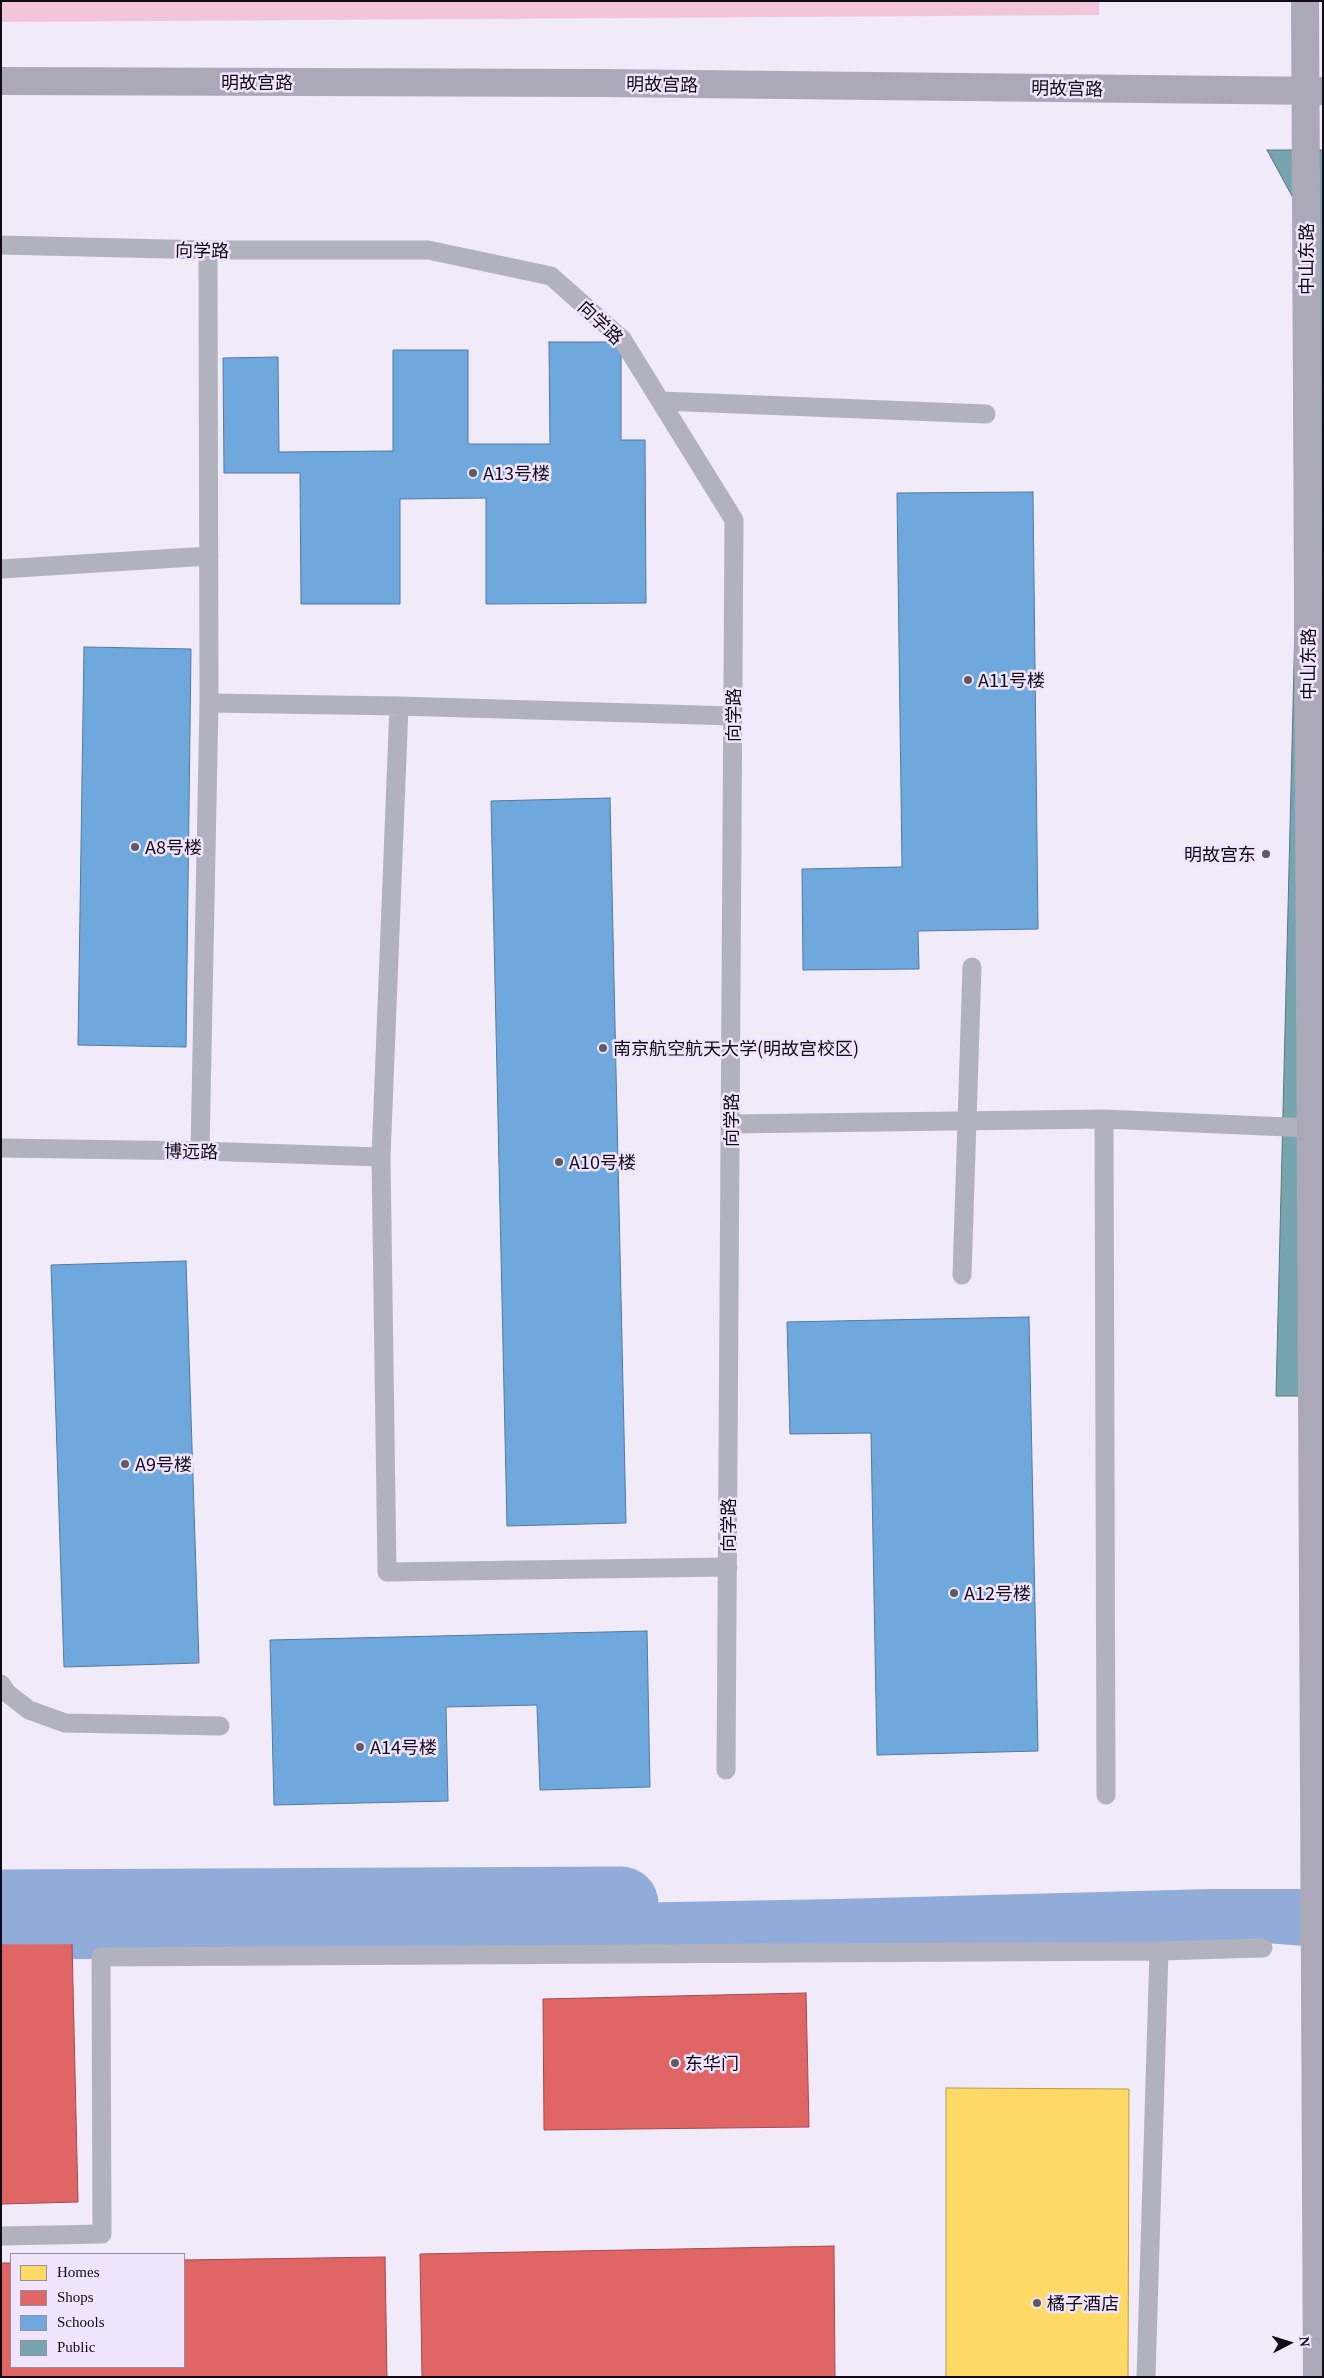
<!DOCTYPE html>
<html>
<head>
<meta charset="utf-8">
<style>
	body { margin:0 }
	#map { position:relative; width:1324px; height:2378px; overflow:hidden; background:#f1eaf9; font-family:Georgia,serif }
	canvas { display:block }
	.frame { position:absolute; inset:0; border:2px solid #110b16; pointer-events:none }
	.legend { position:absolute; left:10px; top:2253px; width:175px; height:115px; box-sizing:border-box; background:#f1e4ff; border:1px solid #978da2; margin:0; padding:6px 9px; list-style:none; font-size:15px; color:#110b16 }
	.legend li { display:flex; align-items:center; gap:10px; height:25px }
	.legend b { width:25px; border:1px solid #978da2 }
	.north { position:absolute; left:1264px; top:2318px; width:50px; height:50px; -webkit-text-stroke:4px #f1e4ff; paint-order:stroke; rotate:85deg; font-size:14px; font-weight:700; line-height:20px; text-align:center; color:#110b16 }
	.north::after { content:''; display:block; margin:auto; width:18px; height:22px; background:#110b16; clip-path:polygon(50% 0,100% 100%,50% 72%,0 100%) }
</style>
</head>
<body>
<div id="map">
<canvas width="1324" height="2378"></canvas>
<div class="frame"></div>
<ul class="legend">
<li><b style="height:14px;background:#ffd966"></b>Homes</li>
<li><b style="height:14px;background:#e06666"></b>Shops</li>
<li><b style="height:14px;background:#6fa8dc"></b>Schools</li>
<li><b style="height:14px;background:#76a5af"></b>Public</li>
</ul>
<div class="north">N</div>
</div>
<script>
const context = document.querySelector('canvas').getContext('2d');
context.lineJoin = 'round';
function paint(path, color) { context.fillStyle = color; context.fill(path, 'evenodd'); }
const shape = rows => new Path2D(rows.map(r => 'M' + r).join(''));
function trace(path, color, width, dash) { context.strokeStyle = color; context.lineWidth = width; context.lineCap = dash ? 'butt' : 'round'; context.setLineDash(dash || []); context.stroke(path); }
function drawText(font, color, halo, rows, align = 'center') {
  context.font = font + ' Georgia,"Noto Sans SC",serif'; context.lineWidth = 5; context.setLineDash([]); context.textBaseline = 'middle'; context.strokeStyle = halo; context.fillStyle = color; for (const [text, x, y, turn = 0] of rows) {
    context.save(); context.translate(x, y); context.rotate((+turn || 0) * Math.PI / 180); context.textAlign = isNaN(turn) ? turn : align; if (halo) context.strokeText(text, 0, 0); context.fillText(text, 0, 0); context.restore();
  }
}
paint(shape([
	[1,1,1099,1,1099,15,1,22]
]), '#f3c5db');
paint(shape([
	[1212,1889,1323,1889,1306,1946,1222,1940,1119,1947,1,1960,1,1912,68,1913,838,1899]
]), '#92acda');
const homes = shape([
	[946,2088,1129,2089,1128,2377,946,2377,946,2088]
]);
paint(homes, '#ffd966');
trace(homes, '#b89b4e', 1);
const shops = shape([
	[72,1942,78,2202,1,2204,1,1944,72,1942],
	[806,1993,809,2127,544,2130,543,1999,806,1993],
	[834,2246,835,2377,422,2377,420,2254,834,2246],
	[385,2257,387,2377,1,2377,1,2263,11,2263,11,2367,184,2367,184,2260,385,2257]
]);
paint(shops, '#e06666');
trace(shops, '#a24b4e', 1);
const schools = shape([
	[549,342,621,342,621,440,645,440,646,603,486,604,486,498,400,499,400,604,301,604,300,473,224,473,223,358,278,357,279,452,393,451,393,350,468,350,468,444,550,444,549,342],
	[1033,492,1038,929,918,931,919,969,803,970,802,869,902,867,897,493,1033,492],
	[84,647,191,649,186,1047,78,1045,84,647],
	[610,798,626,1523,507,1526,491,801,610,798],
	[186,1261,199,1663,64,1667,51,1265,186,1261],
	[1029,1317,1038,1751,877,1755,871,1433,790,1434,787,1322,1029,1317],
	[647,1631,650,1787,540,1790,537,1705,446,1707,448,1801,274,1805,270,1640,647,1631]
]);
paint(schools, '#6fa8dc');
trace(schools, '#5379a1', 1);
const public = shape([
	[1267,150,1323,150,1323,1396,1276,1396,1305,220,1267,150]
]);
paint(public, '#76a5af');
trace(public, '#587781', 1);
trace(shape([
	[1,1907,621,1904]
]), '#92acda', 75);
trace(shape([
	[1,245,208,250,428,250,551,276,622,339,734,520,726,1770],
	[661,401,986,414],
	[1,569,209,556],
	[209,703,399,706],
	[1104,1119,1106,1795],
	[731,1124,1104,1119,1310,1128],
	[1,1148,200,1151,381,1157],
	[200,1151,209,703,208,250],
	[962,1275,972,967],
	[728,1567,387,1572,381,1157,399,706,733,716],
	[1,1684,7,1693,29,1710,65,1723,220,1726],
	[1,2236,102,2234,101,1957,1159,1951,1263,1948],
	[1146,2377,1159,1951]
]), '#b2b2be', 19);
trace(shape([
	[1305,1,1317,2377],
	[1,81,603,83,1322,91]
]), '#aba9b8', 28);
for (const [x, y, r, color] of [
	[473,473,5,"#5f5965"],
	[968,680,5,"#5f5965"],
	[135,847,5,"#5f5965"],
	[1266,854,5,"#5f5965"],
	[603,1048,5,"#5f5965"],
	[559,1162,5,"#5f5965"],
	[125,1464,5,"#5f5965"],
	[954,1593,5,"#5f5965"],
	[360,1747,5,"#5f5965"],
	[675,2063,5,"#5f5965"],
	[1037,2303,5,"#5f5965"]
]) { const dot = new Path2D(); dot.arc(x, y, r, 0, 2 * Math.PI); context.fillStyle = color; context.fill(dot); trace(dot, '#f1e4ff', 2); }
drawText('18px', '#110b16', '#f1e4ff', [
	["明故宫路",257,82],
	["明故宫路",662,84,1],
	["明故宫路",1067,88,1],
	["向学路",202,250,1],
	["中山东路",1306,259,-90],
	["向学路",601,322,44],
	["中山东路",1308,664,-90],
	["向学路",733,715,-90],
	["向学路",731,1120,-90],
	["博远路",191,1151,1],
	["向学路",728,1525,-90]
]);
drawText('18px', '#110b16', '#f1e4ff', [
	["A13号楼",483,473],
	["A11号楼",978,680],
	["A8号楼",145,847],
	["明故宫东",1256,854,"right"],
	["南京航空航天大学(明故宫校区)",613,1048],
	["A10号楼",569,1162],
	["A9号楼",135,1464],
	["A12号楼",964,1593],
	["A14号楼",370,1747],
	["东华门",685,2063],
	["橘子酒店",1047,2303]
], 'left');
</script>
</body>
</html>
